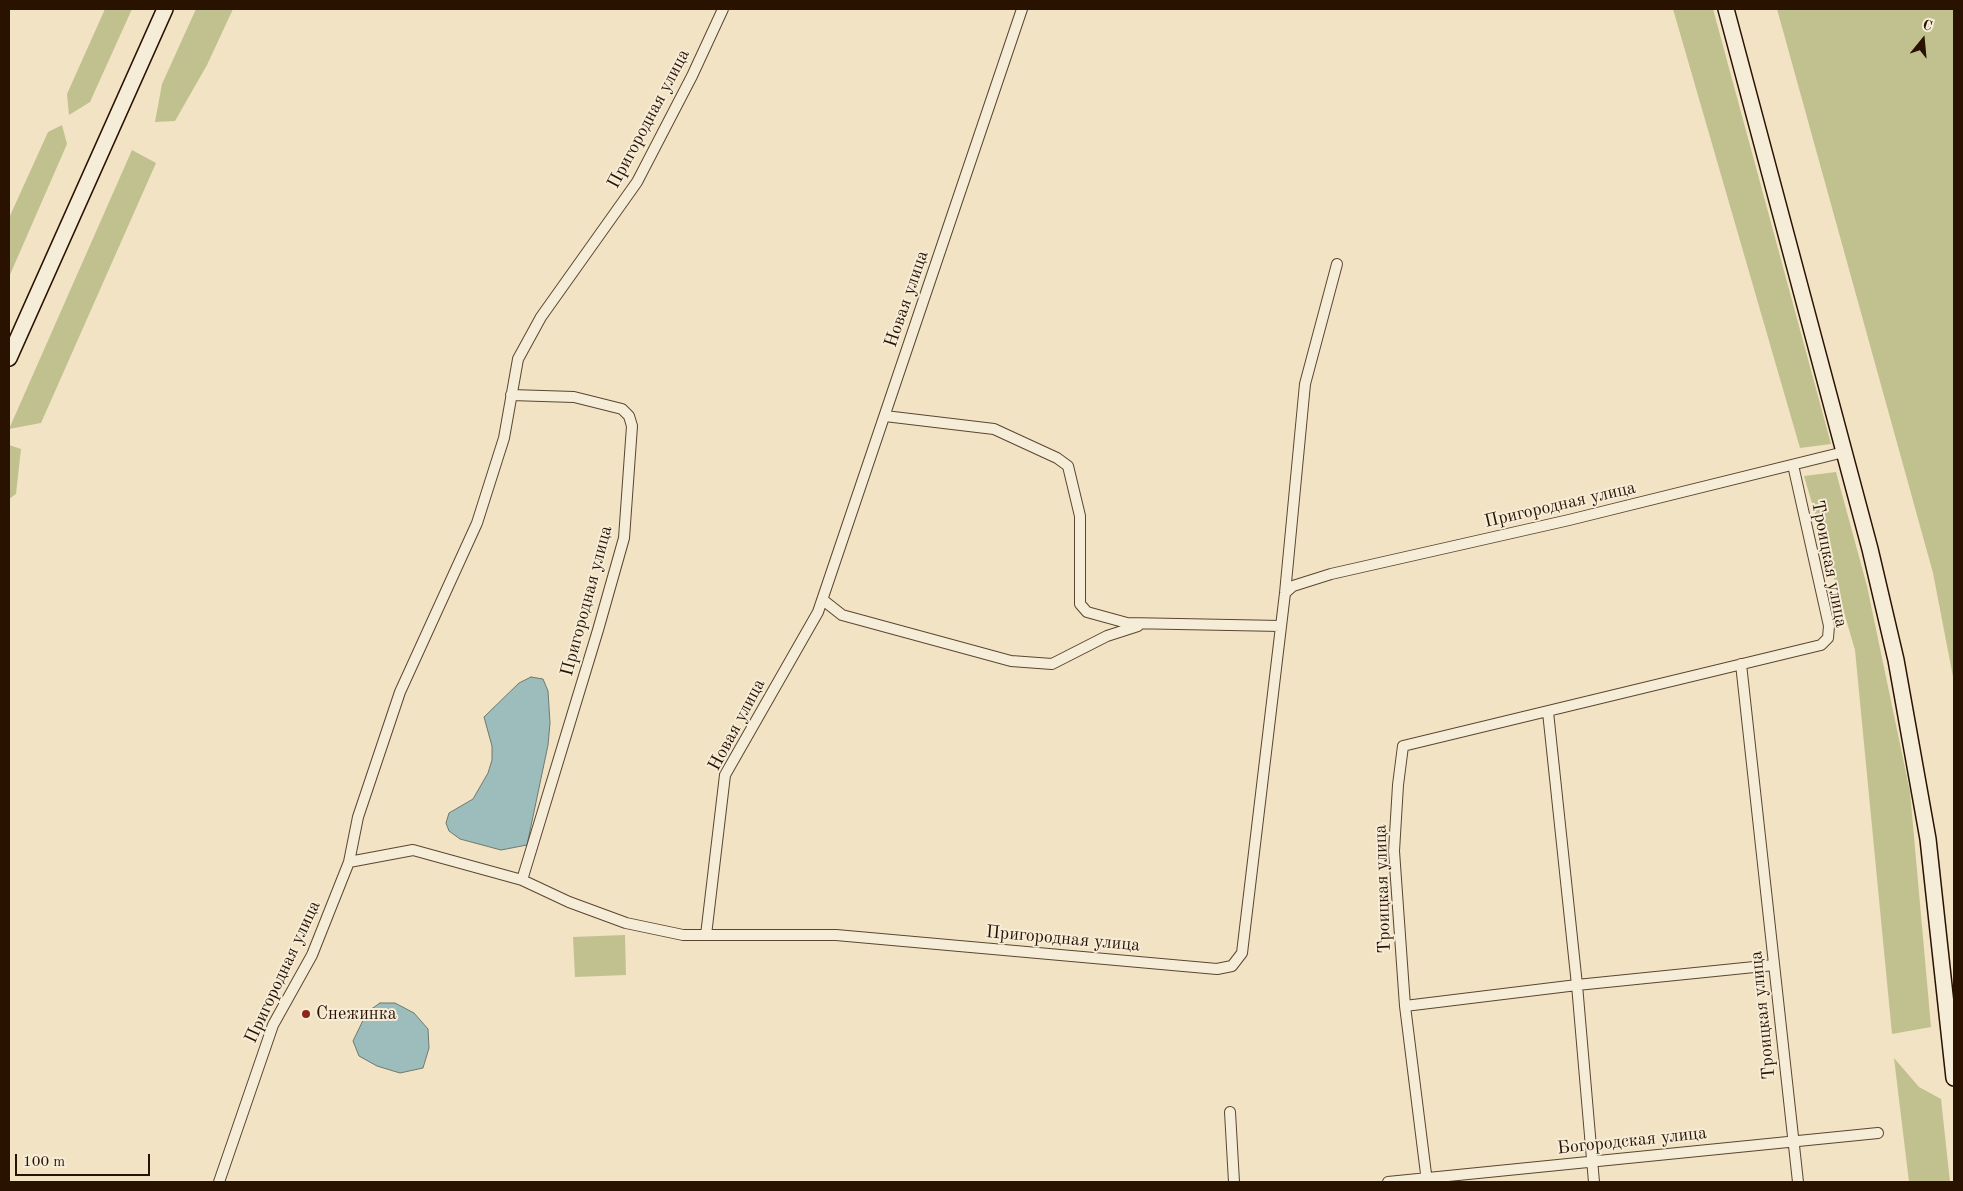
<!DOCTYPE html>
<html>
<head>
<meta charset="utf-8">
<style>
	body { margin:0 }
	#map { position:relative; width:1963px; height:1191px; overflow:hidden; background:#f1e3c3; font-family:"Old Standard TT",serif }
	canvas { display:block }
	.frame { position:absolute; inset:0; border:10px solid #291200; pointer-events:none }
	.north { position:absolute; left:1898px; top:15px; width:50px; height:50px; -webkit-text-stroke:4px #f6edd8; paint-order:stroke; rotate:17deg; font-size:14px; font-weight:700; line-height:20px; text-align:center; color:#291200 }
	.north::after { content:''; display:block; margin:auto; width:18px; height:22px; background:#291200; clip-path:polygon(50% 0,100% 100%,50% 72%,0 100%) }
	.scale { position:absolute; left:15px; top:1154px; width:135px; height:22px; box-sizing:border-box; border:2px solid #291200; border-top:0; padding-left:6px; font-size:15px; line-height:18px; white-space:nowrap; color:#291200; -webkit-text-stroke:4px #f6edd8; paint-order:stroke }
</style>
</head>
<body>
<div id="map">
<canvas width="1963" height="1191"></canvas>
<div class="frame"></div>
<div class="north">С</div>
<div class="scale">100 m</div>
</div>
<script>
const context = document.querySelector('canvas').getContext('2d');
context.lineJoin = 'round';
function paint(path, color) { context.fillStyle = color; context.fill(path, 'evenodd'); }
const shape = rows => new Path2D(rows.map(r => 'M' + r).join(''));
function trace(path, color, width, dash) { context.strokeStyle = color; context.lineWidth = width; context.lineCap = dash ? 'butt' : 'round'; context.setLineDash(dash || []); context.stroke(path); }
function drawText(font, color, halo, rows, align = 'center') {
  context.font = font + ' "Old Standard TT",serif'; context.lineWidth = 4; context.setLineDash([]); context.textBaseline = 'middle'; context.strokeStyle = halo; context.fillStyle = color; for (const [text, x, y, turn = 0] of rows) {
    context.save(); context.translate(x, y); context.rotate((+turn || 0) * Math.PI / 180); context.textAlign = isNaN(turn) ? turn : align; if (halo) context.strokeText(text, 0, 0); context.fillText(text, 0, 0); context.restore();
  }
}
paint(shape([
	[105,9,132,9,90,102,69,115,67,94],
	[196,9,233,9,207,65,175,121,155,122,162,84],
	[1673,9,1713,9,1831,444,1800,448],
	[1777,9,1954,9,1954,682,1933,573],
	[62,125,67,144,9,277,9,218,48,132],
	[132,150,156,163,41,423,9,429],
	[9,445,21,449,16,494,9,499],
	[1836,472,1867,586,1910,792,1931,1027,1892,1034,1855,650,1804,476],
	[625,935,626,975,575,977,573,937],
	[1894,1058,1919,1087,1941,1099,1950,1182,1909,1182]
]), '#c1c18f');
const water = shape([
	[531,677,543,679,548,691,550,723,548,745,527,845,501,850,460,839,449,831,446,823,449,813,473,799,488,773,492,760,492,746,484,717,519,683,531,677],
	[380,1003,395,1003,414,1013,428,1029,429,1048,423,1068,400,1073,377,1066,359,1056,353,1041,367,1012,380,1003]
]);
paint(water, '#9cbdbb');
trace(water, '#6e7970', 1);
const street = shape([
	[511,395,574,397,622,409,629,416,632,426,624,538,598,630,522,880],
	[885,416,994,429,1057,458,1068,466,1080,516,1080,604,1087,612,1127,623,1281,626],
	[1285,593,1293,586,1331,574,1569,520,1844,452],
	[823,600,842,615,1011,661,1052,664,1107,636,1138,626],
	[1741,664,1798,1182],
	[1548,712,1577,985,1594,1182],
	[349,862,413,850,522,880,569,902,626,923,683,935,836,935,1217,969,1232,966,1242,953,1285,593,1305,384,1337,264],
	[706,935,725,775,818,612,1022,9],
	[1405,1006,1577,985,1774,965],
	[1230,1112,1234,1182],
	[219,1182,273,1025,312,955,349,862,358,817,400,692,477,523,504,438,518,359,541,317,637,182,692,76,723,9],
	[1388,1182,1878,1133],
	[1427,1182,1405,1006,1394,851,1398,785,1403,746,1821,645,1828,638,1829,626,1793,465]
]);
const secondary = shape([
	[1726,9,1870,549,1896,660,1928,839,1954,1078],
	[9,358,165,9]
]);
trace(street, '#5b4631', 12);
trace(secondary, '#291200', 18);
trace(street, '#f6edd8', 10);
trace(secondary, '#f6edd8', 15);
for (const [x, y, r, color] of [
	[306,1014,5,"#8f2418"]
]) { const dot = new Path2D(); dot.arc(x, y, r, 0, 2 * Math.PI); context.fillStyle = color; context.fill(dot); trace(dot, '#f6edd8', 2); }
drawText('18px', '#291200', '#f6edd8', [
	["Пригородная улица",649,119,-62],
	["Новая улица",907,299,-71],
	["Пригородная улица",1560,505,-13],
	["Троицкая улица",1829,564,79],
	["Пригородная улица",587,601,-75],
	["Новая улица",737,725,-62],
	["Троицкая улица",1383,889,-92],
	["Пригородная улица",1063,939,5],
	["Пригородная улица",283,972,-65],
	["Троицкая улица",1763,1015,-96],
	["Богородская улица",1632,1141,-6]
]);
drawText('18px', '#291200', '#f6edd8', [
	["Снежинка",316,1014]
], 'left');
</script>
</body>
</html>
